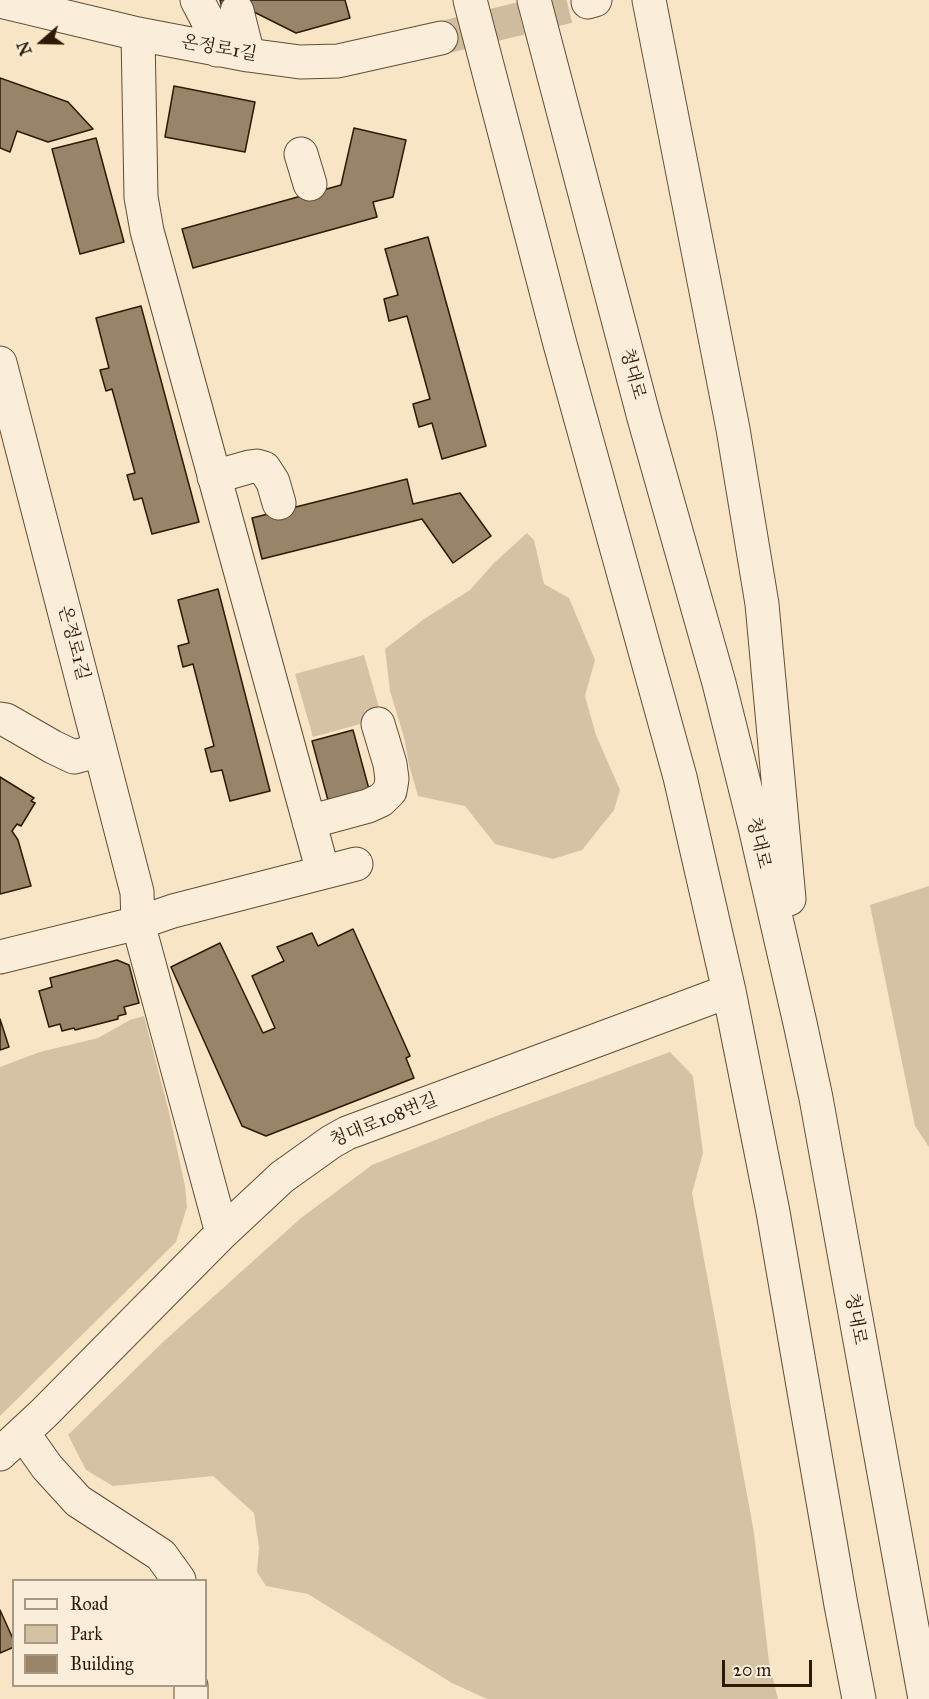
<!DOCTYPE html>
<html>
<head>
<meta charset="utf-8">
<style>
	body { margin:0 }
	#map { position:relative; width:929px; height:1699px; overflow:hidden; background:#f8e5c6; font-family:"IM FELL Great Primer",serif }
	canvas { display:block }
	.legend { position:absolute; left:12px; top:1579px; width:195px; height:108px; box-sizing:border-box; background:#faeeda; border:2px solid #a89984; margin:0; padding:8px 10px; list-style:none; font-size:18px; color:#2d1a04 }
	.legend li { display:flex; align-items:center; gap:12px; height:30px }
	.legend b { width:30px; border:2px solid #a89984 }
	.north { position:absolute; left:12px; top:12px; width:60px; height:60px; -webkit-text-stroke:4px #faeeda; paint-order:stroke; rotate:250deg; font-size:16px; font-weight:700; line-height:24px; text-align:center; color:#2d1a04 }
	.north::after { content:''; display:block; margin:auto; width:21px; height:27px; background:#2d1a04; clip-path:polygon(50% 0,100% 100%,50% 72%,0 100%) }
	.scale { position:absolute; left:722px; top:1660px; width:90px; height:27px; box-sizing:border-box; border:3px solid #2d1a04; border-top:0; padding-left:8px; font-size:18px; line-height:21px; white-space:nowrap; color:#2d1a04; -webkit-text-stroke:4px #faeeda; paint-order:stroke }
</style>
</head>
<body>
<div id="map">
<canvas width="929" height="1699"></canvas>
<ul class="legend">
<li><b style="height:8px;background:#faeeda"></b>Road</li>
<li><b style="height:16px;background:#d5c2a5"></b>Park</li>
<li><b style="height:16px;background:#978469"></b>Building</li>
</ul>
<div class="north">N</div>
<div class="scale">20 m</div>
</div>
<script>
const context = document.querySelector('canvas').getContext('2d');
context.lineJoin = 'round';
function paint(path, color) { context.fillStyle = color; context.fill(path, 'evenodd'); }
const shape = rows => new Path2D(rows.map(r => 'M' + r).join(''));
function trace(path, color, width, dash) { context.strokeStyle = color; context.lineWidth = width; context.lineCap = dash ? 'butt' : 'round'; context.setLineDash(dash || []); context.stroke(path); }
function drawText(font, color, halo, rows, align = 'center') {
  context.font = font + ' "IM FELL Great Primer","Noto Serif KR",serif'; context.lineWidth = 4.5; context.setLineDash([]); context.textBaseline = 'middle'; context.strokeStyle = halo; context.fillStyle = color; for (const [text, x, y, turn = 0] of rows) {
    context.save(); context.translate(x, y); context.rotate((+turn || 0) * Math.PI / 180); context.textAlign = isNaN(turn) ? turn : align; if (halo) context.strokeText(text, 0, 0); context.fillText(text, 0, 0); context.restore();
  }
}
paint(shape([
	[527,533,534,540,544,584,569,598,595,660,585,696,596,735,620,790,614,810,582,850,553,859,495,844,465,806,418,796,409,765,404,737,390,691,385,649,424,619,470,590,493,564],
	[364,655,382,718,313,737,295,674],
	[929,886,929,1147,915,1126,870,905],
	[144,1016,169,1112,185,1186,187,1207,176,1242,0,1416,0,1067,40,1052,98,1038,130,1020],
	[670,1052,693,1076,703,1153,692,1193,754,1533,769,1662,778,1699,487,1699,452,1683,308,1594,266,1586,257,1572,259,1548,254,1513,213,1476,113,1486,86,1470,68,1435,163,1342,301,1218,372,1165,499,1115]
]), '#d5c2a5');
const building = shape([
	[220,0,345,0,350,18,296,33,248,9,224,15,220,0],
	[0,78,68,102,93,129,48,142,17,131,10,152,0,148,0,78],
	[174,86,255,102,245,152,165,137,174,86],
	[354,128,406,140,393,197,373,202,377,217,193,268,182,229,341,185,354,128],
	[96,138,124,242,80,254,52,149,96,138],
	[428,237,486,446,442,459,432,423,419,427,413,404,430,399,407,316,389,321,384,299,398,295,385,249,428,237],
	[141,306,199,522,152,534,142,498,134,500,127,475,135,473,112,389,106,391,100,370,109,368,96,318,141,306],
	[407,479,413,504,460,493,491,536,453,563,422,519,262,559,252,518,407,479],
	[218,589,270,791,230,801,222,770,211,772,205,749,214,746,193,664,183,667,178,646,189,643,178,600,218,589],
	[353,730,370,793,329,804,312,741,353,730],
	[0,777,34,798,31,801,35,803,21,826,17,824,12,831,18,840,31,886,0,894,0,777],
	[353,929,410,1056,406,1058,414,1078,266,1136,242,1126,171,967,220,943,263,1033,275,1028,252,976,284,961,277,947,312,933,318,946,353,929],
	[117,960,129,965,139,1003,124,1007,126,1014,118,1016,118,1019,75,1030,74,1028,62,1031,60,1024,49,1027,39,991,52,987,50,978,117,960],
	[0,1019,9,1047,0,1050,0,1019],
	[0,1610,14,1641,14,1647,0,1653,0,1610]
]);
paint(building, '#978469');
trace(building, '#2d1a04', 1.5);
trace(shape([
	[441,38,588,2]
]), '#cfbc9f', 33, [33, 16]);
const minor = shape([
	[197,0,207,19,217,50],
	[470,0,560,344,680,777,729,991,773,1212,841,1605,859,1699],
	[534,0,644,418,719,683,755,827,800,1023,816,1098,925,1699],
	[649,0,733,429,762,604,789,899],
	[0,1,138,34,248,55,300,62,338,61,441,38],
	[588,2,595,0],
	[237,11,248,55],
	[138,34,141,197,147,231,323,872],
	[301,154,310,184],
	[0,363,137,892,138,923,222,1233],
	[214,477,249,467,257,466,264,468,273,482,279,503],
	[0,719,6,720,53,747,74,757,100,750],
	[309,822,368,806,381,800,390,791,392,779,390,764,378,724],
	[0,957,138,923,173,911,356,864],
	[23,1433,47,1467,78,1501,161,1555,179,1580],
	[0,1454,44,1413,222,1233,282,1177,331,1142,347,1133,729,991],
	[191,1686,191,1699]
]);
trace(minor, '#604d34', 35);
trace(minor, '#faeeda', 33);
drawText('18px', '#2d1a04', '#faeeda', [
	["온정로1길",219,49,10],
	["청대로",632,374,75],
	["온정로1길",73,643,75],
	["청대로",758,843,77],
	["청대로108번길",384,1121,-22],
	["청대로",855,1319,80]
]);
</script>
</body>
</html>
